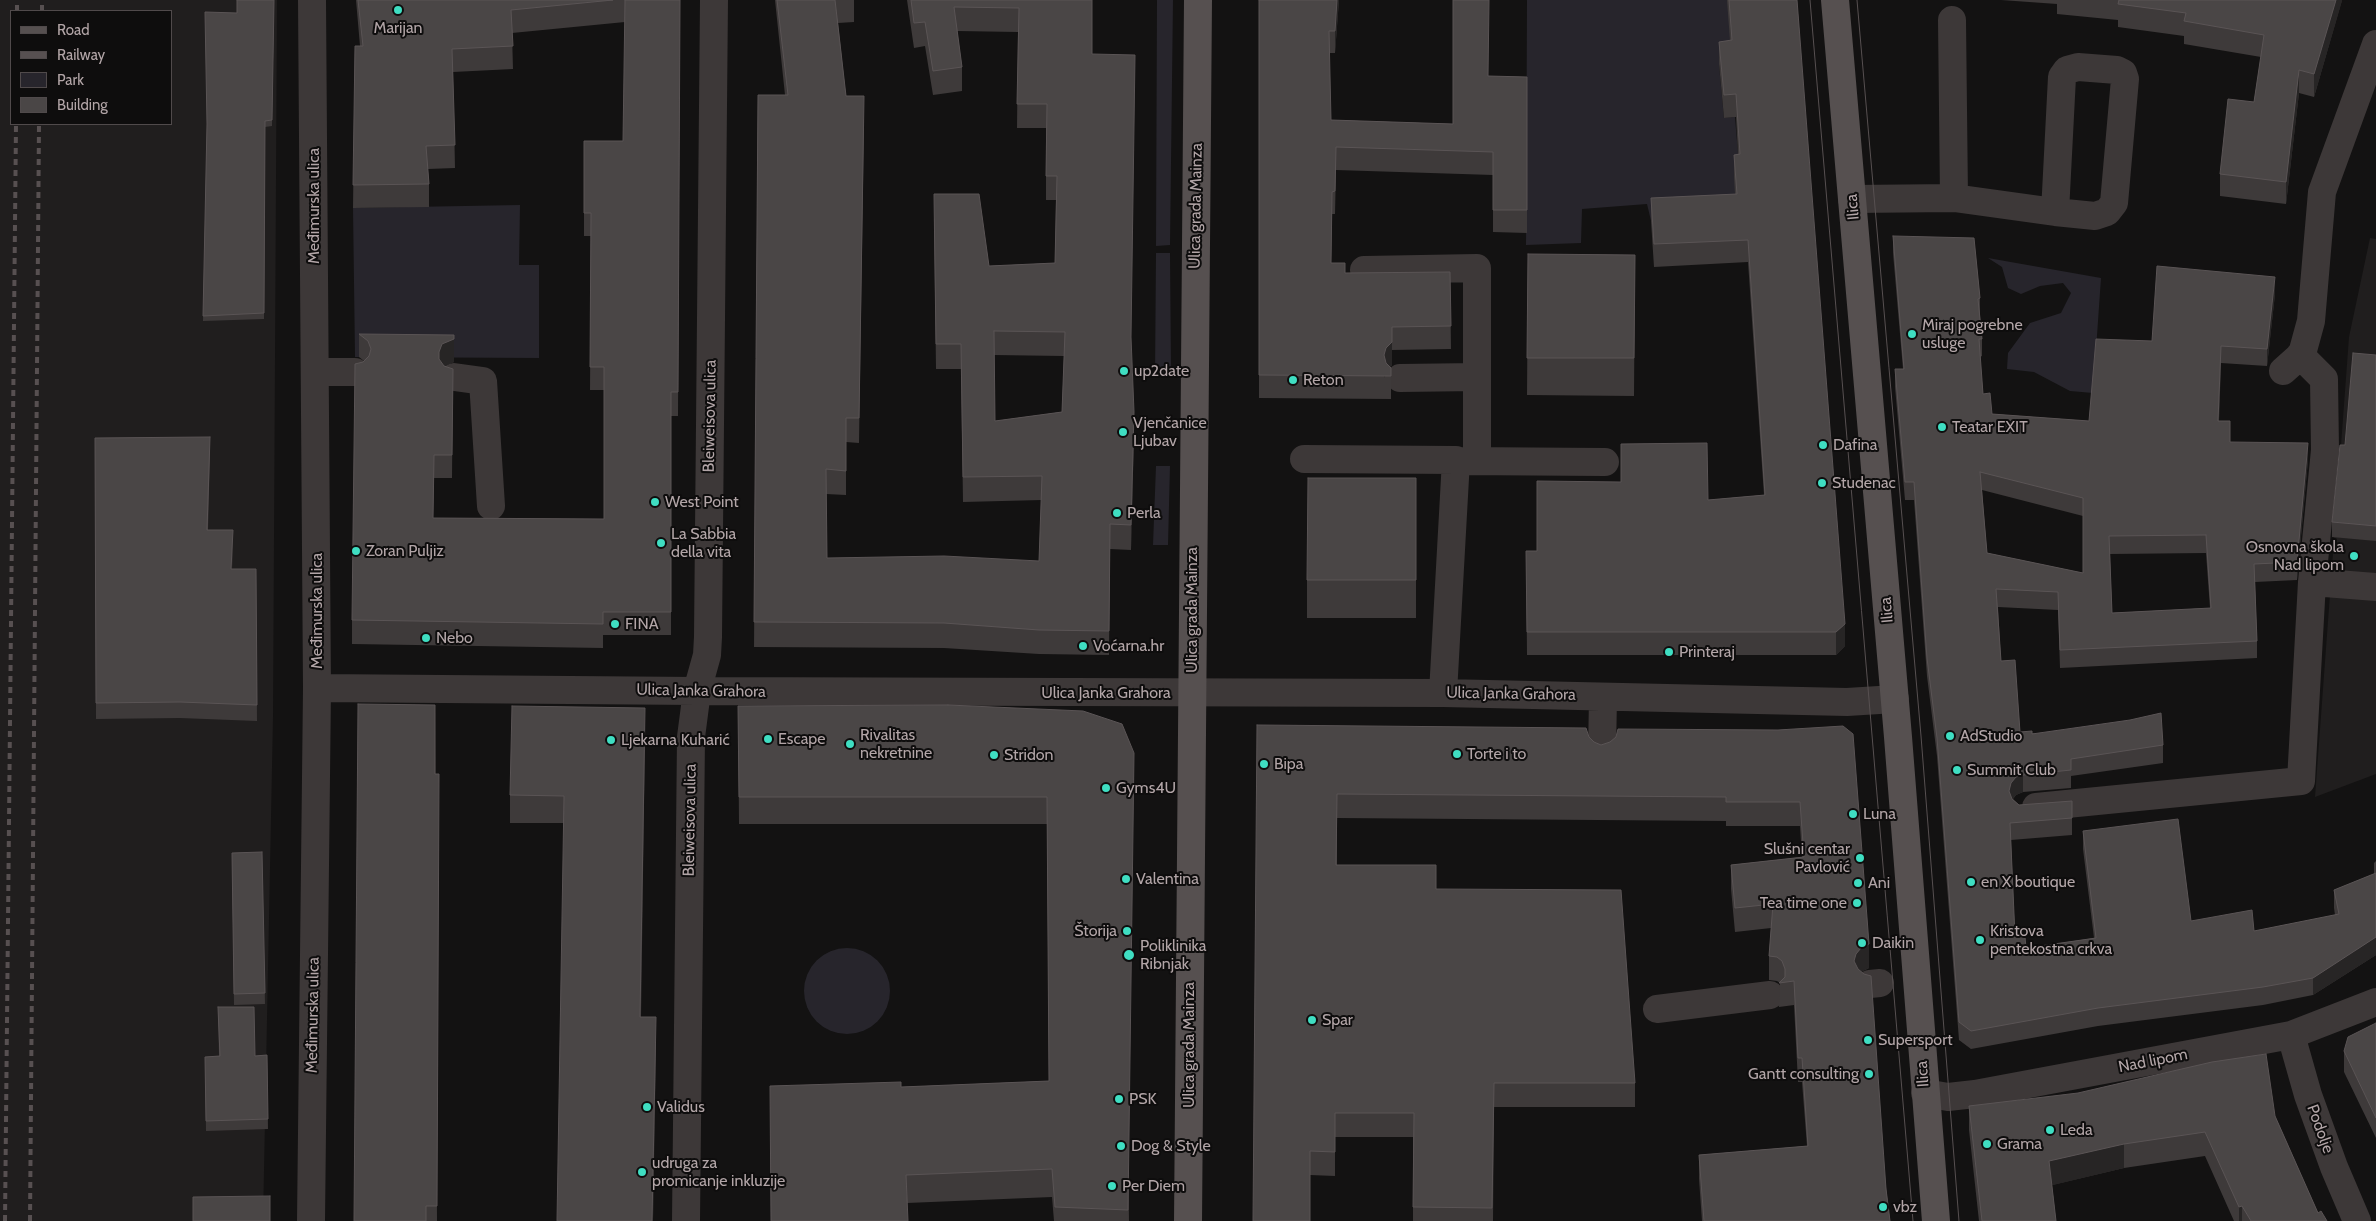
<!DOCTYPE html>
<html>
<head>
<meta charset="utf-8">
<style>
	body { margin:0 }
	#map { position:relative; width:2376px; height:1221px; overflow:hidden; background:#131212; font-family:Cabin,sans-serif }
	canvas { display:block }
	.legend { position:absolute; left:10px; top:10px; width:162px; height:115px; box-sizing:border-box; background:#0e0d0d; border:1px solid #504a4b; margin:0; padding:6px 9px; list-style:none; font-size:15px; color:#b2a5a7 }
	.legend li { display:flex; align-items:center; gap:10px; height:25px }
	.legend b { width:25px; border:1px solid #504a4b }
</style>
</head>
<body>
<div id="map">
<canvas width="2376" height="1221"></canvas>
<ul class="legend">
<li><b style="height:6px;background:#565050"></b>Road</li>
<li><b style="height:6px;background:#575051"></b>Railway</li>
<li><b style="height:14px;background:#27252c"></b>Park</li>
<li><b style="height:14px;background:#4a4646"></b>Building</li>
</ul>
</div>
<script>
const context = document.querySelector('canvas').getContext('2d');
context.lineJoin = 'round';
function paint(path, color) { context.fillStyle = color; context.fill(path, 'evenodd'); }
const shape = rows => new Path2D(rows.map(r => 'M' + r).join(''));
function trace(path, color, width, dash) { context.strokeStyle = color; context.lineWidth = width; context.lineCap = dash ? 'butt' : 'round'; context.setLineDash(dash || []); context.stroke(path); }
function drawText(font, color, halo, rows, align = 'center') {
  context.font = font + ' Cabin,sans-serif'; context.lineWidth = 4; context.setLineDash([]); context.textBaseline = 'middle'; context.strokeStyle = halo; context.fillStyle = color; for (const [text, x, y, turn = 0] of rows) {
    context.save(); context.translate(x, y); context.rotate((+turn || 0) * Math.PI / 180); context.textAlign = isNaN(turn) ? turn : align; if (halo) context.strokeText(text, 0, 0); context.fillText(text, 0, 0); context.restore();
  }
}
paint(shape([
	[0,0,277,0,273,717,263,1221,0,1221],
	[11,11,171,11,171,124,11,124],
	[2370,238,2376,239,2376,774,2315,797,2349,337]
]), '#201e1e');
paint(shape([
	[1157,0,1173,0,1170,245,1156,246],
	[1527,0,1728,0,1732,63,1719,65,1724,118,1735,117,1740,177,1736,204,1684,223,1652,225,1647,204,1582,209,1581,243,1526,245],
	[520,205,519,265,539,265,539,358,355,357,353,208],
	[1156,253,1170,253,1171,371,1155,377],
	[1988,258,2101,278,2093,393,2070,391,2034,372,2007,369,2008,353,2030,323,2061,313,2071,293,2063,283,2040,286,2021,294,2008,288,2002,267],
	[1156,466,1170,466,1168,545,1153,545],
	'804 991a43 43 0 1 1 86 0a43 43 0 1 1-86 0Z'
]), '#27252c');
trace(shape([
	[1952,20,1954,198],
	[1852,199,1954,198,2055,212,2095,216,2107,212,2114,203,2125,79,2123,73,2117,70,2078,67,2067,70,2062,77,2055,212],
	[1364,270,1477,268,1477,461],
	[2283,371,2302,354,2311,321,2322,192,2376,44],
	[315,372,355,372],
	[454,377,483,381,491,506],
	[1400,378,1477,377],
	[1304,459,1456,460,1443,693],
	[1460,461,1605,462],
	[2312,582,2376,587],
	[317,688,697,691,1443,693,1847,702,1895,699],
	[1602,753,1603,697],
	[2036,807,2301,781,2312,582,2325,450,2324,379,2300,355],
	[1870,984,1880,983],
	[1657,1009,1770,995],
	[2291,1035,2308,1095,2334,1167,2357,1221],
	[1925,1093,1948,1097,1975,1094,2291,1035,2376,1002],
	[311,1221,317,688,312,0],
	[686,1221,691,737,697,691,707,655,708,637,714,0]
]), '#3d3838', 28);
trace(shape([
	[1835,0,1898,737,1936,1221],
	[1188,1221,1198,0]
]), '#565050', 28);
trace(shape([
	[1810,0,1913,1221],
	[1857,0,1921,736,1959,1221]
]), '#575051', 1);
trace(shape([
	[17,11,17,0],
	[42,11,42,0],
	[5,1221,16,124],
	[30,1221,39,124]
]), '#575051', 4, [6, 5]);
paint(shape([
	[274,0,272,126,265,127,264,319,203,321,207,127,237,13],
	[356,0,680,0,678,416,671,416,671,635,603,635,603,648,352,644,352,620,363,362,364,361,359,357,359,334,454,362,444,366,453,369,452,478,434,478,433,518,604,519,604,390,590,390,591,236,584,236,584,141,623,141,625,22,512,33,513,69,453,72,455,168,428,169,429,184,429,207,353,208,355,46,360,46],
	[775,0,854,0,854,22,838,23,846,96,864,120,859,443,846,442,846,495,826,494,827,558,1039,561,1042,500,963,502,961,369,936,369,934,218,989,266,1055,263,1056,200,1046,200,1046,128,1017,128,1018,32,957,31,962,67,962,91,933,95,925,46,914,48,907,0,1092,0,1092,54,1131,344,1134,436,1131,550,1110,549,1109,655,1039,654,944,648,754,647,758,95,785,95],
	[994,355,1064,356,1062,412,995,421],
	[1259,0,1339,0,1335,53,1329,53,1331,120,1453,124,1488,76,1527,77,1527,233,1493,232,1493,175,1336,170,1335,214,1332,214,1331,263,1345,273,1450,272,1451,349,1392,350,1392,365,1390,367,1391,368,1391,399,1259,398],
	[1727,0,1797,0,1845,646,1836,655,1527,655,1526,551,1537,551,1708,500,1764,495,1748,262,1654,267,1651,221,1651,198,1735,194,1734,177,1734,155,1738,154,1736,117,1724,118,1719,64,1719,42,1730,41],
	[2001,0,2342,0,2314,97,2299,93,2286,204,2220,196,2220,174,2254,102,2261,57,2184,44,2184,36,2118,27,2118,20,2057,14,2057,4],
	[1893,236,1980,298,1980,316,1982,339,1982,356,1980,357,1983,394,1992,414,2089,421,2152,341,2275,294,2267,366,2221,363,2219,421,2230,442,2308,460,2297,580,2255,582,2257,641,2257,658,2060,668,2058,610,1998,607,2001,661,2020,732,2163,745,2163,763,2071,776,2071,788,2023,792,2016,795,2013,799,2019,805,2072,801,2072,835,2011,840,2015,937,2026,948,2094,938,2083,849,2083,831,2191,921,2254,931,2335,915,2334,908,2334,890,2374,874,2374,863,2376,861,2376,955,2313,995,2263,1005,2098,1026,1971,1049,1959,1040,1937,756,1927,676,1914,500,1905,500,1895,387,1895,369,1903,369,1893,253],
	[1982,490,2083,516,2083,573,1987,553],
	[2206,553,2210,608,2112,613,2110,554],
	[1528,254,1635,255,1634,396,1527,395],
	[2376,355,2376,541,2332,537,2332,522,2345,445],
	[95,438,210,453,208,530,233,546,232,569,256,569,257,721,180,718,96,719],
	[1416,478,1416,618,1307,618,1307,580],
	[435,705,437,1221,354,1221],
	[738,706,1122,724,1129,1221,1054,1221,1052,1197,907,1203,901,1087,1049,1081,1047,824,739,824],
	[1257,725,1589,737,1594,742,1601,745,1778,730,1869,968,1861,972,1890,1221,1702,1221,1699,1179,1699,1155,1807,1146,1802,1082,1798,1082,1794,1005,1779,1007,1780,983,1777,981,1769,980,1769,956,1771,928,1735,932,1731,889,1731,865,1802,857,1800,826,1726,826,1726,821,1337,818,1337,865,1436,889,1635,1083,1635,1107,1494,1107,1493,1221,1413,1221,1413,1137,1335,1137,1335,1176,1310,1175],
	[645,736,641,1017,656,1045,653,1221,563,823,510,823,510,795],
	[262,852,265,1004,234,1005,232,853],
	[218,1007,255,1056,267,1055,268,1129,206,1131,205,1057,219,1056],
	[2376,1023,2376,1153,2376,1138,2344,1072,2344,1051],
	[1969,1106,2275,1116,2318,1213,2327,1221,2234,1221,2205,1156,2124,1168,2052,1185,2056,1221,1979,1221,1969,1130]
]), '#3e3a3a');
paint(shape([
	[1337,0,1339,0,1335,53,1335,31],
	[2336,0,2342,0,2342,1,2314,97,2314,74],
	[2299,70,2299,93,2286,204,2286,182],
	[2275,277,2275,294,2267,366,2267,349],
	[454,339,454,362,442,367,439,375,439,352,442,344],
	[1392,342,1392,365,1386,371,1384,378,1384,355,1386,348],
	[2221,346,2221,363,2218,438,2218,421],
	[1134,412,1134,436,1131,550,1131,525],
	[2308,443,2308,460,2297,580,2297,562],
	[233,530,233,546,231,585,231,569],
	[1845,624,1845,646,1836,655,1836,632],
	[645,708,645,736,640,1045,640,1017],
	[2023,775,2023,792,2016,795,2011,801,2009,791,2011,783,2016,777],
	[2376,937,2376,955,2313,995,2313,978],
	[1869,944,1869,968,1861,972,1856,978,1854,961,1856,954,1861,948],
	[656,1017,653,1221,652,1221],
	[2124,1144,2124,1168,2049,1186,2049,1161],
	[2242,1206,2242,1221,2239,1221,2239,1207]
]), '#272525');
const building = shape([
	[237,0,274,0,272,120,265,121,264,313,203,316,207,124,205,12,237,13,237,0],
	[358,0,613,0,511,10,513,46,452,49,455,145,426,146,429,184,353,185,355,46,363,46,358,0],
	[625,0,680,0,678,392,671,392,671,612,603,612,603,624,352,620,355,364,363,362,369,356,371,349,368,341,359,334,454,335,454,339,442,344,439,352,439,359,444,366,453,369,452,455,434,455,433,518,604,519,604,367,590,367,591,213,584,213,584,141,623,141,625,0],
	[777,0,835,0,846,96,864,96,859,418,846,418,846,471,826,469,827,558,944,556,1039,561,1042,476,963,477,961,344,936,344,934,194,979,194,989,266,1055,263,1057,176,1046,176,1047,104,1017,104,1019,8,954,7,962,67,933,71,925,22,914,23,911,0,1092,0,1092,54,1135,55,1131,337,1134,412,1131,525,1110,524,1109,631,1039,630,944,623,754,622,758,95,788,95,777,0],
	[994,331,1065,332,1062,412,995,421,994,331],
	[1259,0,1337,0,1335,31,1329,31,1331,120,1453,124,1453,0,1489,0,1488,76,1527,77,1527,210,1493,210,1493,152,1336,147,1335,191,1332,192,1331,263,1345,263,1345,273,1450,272,1451,326,1392,327,1392,342,1386,348,1384,355,1386,363,1391,368,1391,376,1259,375,1259,0],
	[1729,0,1797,0,1845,624,1836,632,1527,632,1526,551,1537,551,1537,481,1621,482,1621,444,1707,443,1708,500,1765,495,1748,240,1654,244,1651,198,1737,194,1734,155,1740,154,1736,94,1724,95,1719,42,1732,40,1729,0],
	[2119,0,2336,0,2314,74,2299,70,2286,182,2220,174,2228,99,2254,102,2264,35,2184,21,2186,13,2118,4,2119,0],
	[1893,236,1974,238,1980,298,1978,299,1982,339,1979,339,1983,394,1990,393,1992,414,2089,421,2096,339,2152,341,2157,266,2275,277,2267,349,2221,346,2218,421,2230,421,2230,442,2308,443,2297,562,2254,564,2257,641,2060,650,2058,592,1996,589,2001,661,2015,660,2020,732,2032,731,2032,734,2130,720,2161,713,2163,745,2071,759,2071,770,2023,775,2016,777,2011,783,2009,791,2012,799,2019,805,2072,801,2072,818,2010,823,2015,937,2025,937,2026,948,2096,938,2083,831,2178,819,2191,921,2252,910,2254,931,2339,914,2334,890,2376,873,2376,937,2313,978,2263,987,2098,1008,1971,1031,1959,1022,1937,738,1927,658,1914,482,1905,482,1895,369,1904,369,1893,236],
	[1980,472,2083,498,2083,573,1987,553,1980,472],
	[2206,535,2211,608,2112,613,2109,536,2206,535],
	[1528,254,1635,255,1634,358,1527,358,1528,254],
	[2353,353,2376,355,2376,526,2332,522,2340,445,2345,445,2353,353],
	[210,437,207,530,233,530,231,569,256,569,257,705,180,702,96,703,95,438,210,437],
	[1308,478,1416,478,1416,580,1307,580,1308,478],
	[358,704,435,705,435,774,439,774,437,1206,426,1206,426,1221,354,1221,358,704],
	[948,705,1083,711,1122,724,1134,753,1128,1210,1055,1207,1052,1169,906,1175,908,1221,771,1221,770,1086,901,1082,901,1087,1049,1081,1047,797,739,797,738,706,948,705],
	[512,706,645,708,640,1017,656,1017,652,1221,557,1221,564,796,510,795,512,706],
	[1257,725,1586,728,1589,737,1594,742,1601,745,1610,742,1616,737,1618,729,1778,730,1843,726,1853,734,1869,944,1861,948,1856,954,1854,961,1858,969,1864,974,1871,976,1886,1189,1890,1221,1704,1221,1699,1155,1808,1146,1802,1058,1798,1058,1794,981,1779,983,1785,977,1785,969,1782,961,1777,957,1769,956,1773,904,1735,908,1731,865,1804,857,1800,802,1726,802,1726,797,1337,794,1336,865,1436,865,1436,889,1621,890,1635,1083,1494,1083,1492,1208,1413,1207,1414,1113,1335,1113,1335,1152,1310,1151,1310,1221,1253,1221,1257,725],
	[262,852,265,993,234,994,232,853,262,852],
	[218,1007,254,1007,255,1056,267,1055,268,1119,206,1121,205,1057,220,1056,218,1007],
	[2376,1023,2376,1118,2344,1051,2348,1037,2376,1023],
	[2266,1054,2275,1116,2318,1213,2321,1211,2327,1221,2251,1221,2242,1206,2239,1207,2205,1132,2124,1144,2049,1161,2056,1221,1982,1221,1969,1106,2078,1093,2212,1062,2266,1054],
	[270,1196,270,1221,193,1221,193,1197,270,1196]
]);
paint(building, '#4a4646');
trace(building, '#5a5455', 1);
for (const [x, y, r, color] of [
	[398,10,5,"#3fdec2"],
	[1912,334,5,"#3fdec2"],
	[1124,371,5,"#3fdec2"],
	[1293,380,5,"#3fdec2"],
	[1942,427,5,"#3fdec2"],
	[1123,432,5,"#3fdec2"],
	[1823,445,5,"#3fdec2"],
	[1822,483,5,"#3fdec2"],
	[655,502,5,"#3fdec2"],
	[1117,513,5,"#3fdec2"],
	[661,543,5,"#3fdec2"],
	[356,551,5,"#3fdec2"],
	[2354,556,5,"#3fdec2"],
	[615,624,5,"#3fdec2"],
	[426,638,5,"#3fdec2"],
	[1083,646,5,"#3fdec2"],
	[1669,652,5,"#3fdec2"],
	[1950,736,5,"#3fdec2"],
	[768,739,5,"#3fdec2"],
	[611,740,5,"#3fdec2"],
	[850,744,5,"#3fdec2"],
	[1457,754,5,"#3fdec2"],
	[994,755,5,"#3fdec2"],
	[1264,764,5,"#3fdec2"],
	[1957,770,5,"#3fdec2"],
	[1106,788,5,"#3fdec2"],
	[1853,814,5,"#3fdec2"],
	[1860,858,5,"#3fdec2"],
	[1126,879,5,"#3fdec2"],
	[1971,882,5,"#3fdec2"],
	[1858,883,5,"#3fdec2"],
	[1857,903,5,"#3fdec2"],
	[1127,931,5,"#3fdec2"],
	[1980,940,5,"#3fdec2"],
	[1862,943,5,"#3fdec2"],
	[1129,955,6,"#3fdec2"],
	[1312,1020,5,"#3fdec2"],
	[1868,1040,5,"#3fdec2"],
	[1869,1074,5,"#3fdec2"],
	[1119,1099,5,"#3fdec2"],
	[647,1107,5,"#3fdec2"],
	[2050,1130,5,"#3fdec2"],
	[1987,1144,5,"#3fdec2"],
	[1121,1146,5,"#3fdec2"],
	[642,1172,5,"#3fdec2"],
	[1112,1186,5,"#3fdec2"],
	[1883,1207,5,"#3fdec2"]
]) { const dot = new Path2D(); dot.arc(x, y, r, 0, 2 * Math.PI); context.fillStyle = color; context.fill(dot); trace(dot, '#0e0d0d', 2); }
drawText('16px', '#b2a5a7', '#0e0d0d', [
	["Marijan",398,28,"center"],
	["Miraj pogrebne",1922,325],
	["usluge",1922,343],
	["up2date",1134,371],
	["Reton",1303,380],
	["Vjenčanice",1133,423],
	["Ljubav",1133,441],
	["Teatar EXIT",1952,427],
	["Dafina",1833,445],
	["Studenac",1832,483],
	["West Point",665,502],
	["Perla",1127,513],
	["La Sabbia",671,534],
	["della vita",671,552],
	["Osnovna škola",2344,547,"right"],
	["Nad lipom",2344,565,"right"],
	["Zoran Puljiz",366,551],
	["FINA",625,624],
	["Nebo",436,638],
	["Voćarna.hr",1093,646],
	["Printeraj",1679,652],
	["Rivalitas",860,735],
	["nekretnine",860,753],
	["AdStudio",1960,736],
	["Escape",778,739],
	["Ljekarna Kuharić",621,740],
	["Torte i to",1467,754],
	["Stridon",1004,755],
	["Bipa",1274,764],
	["Summit Club",1967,770],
	["Gyms4U",1116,788],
	["Luna",1863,814],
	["Slušni centar",1850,849,"right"],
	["Pavlović",1850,867,"right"],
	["Valentina",1136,879],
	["en X boutique",1981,882],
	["Ani",1868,883],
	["Tea time one",1847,903,"right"],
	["Štorija",1117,931,"right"],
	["Kristova",1990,931],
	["pentekostna crkva",1990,949],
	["Daikin",1872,943],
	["Poliklinika",1140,946],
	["Ribnjak",1140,964],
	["Spar",1322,1020],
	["Supersport",1878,1040],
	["Gantt consulting",1859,1074,"right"],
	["PSK",1129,1099],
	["Validus",657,1107],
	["Leda",2060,1130],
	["Grama",1997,1144],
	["Dog & Style",1131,1146],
	["udruga za",652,1163],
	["promicanje inkluzije",652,1181],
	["Per Diem",1122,1186],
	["vbz",1893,1207]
], 'left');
drawText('16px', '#b2a5a7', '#0e0d0d', [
	["Međimurska ulica",314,206,-90],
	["Ulica grada Mainza",1196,206,-89],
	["Ilica",1853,207,-95],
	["Bleiweisova ulica",710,416,-89],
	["Ulica grada Mainza",1192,610,-90],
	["Ilica",1887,610,-95],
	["Međimurska ulica",317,611,-90],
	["Ulica Janka Grahora",701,691,1],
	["Ulica Janka Grahora",1106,693],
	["Ulica Janka Grahora",1511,694,1],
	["Bleiweisova ulica",690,820,-89],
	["Međimurska ulica",313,1015,-89],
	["Ulica grada Mainza",1189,1045,-90],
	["Nad lipom",2153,1061,-11],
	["Ilica",1923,1074,-94],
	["Podolje",2320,1129,70]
]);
</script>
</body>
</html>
